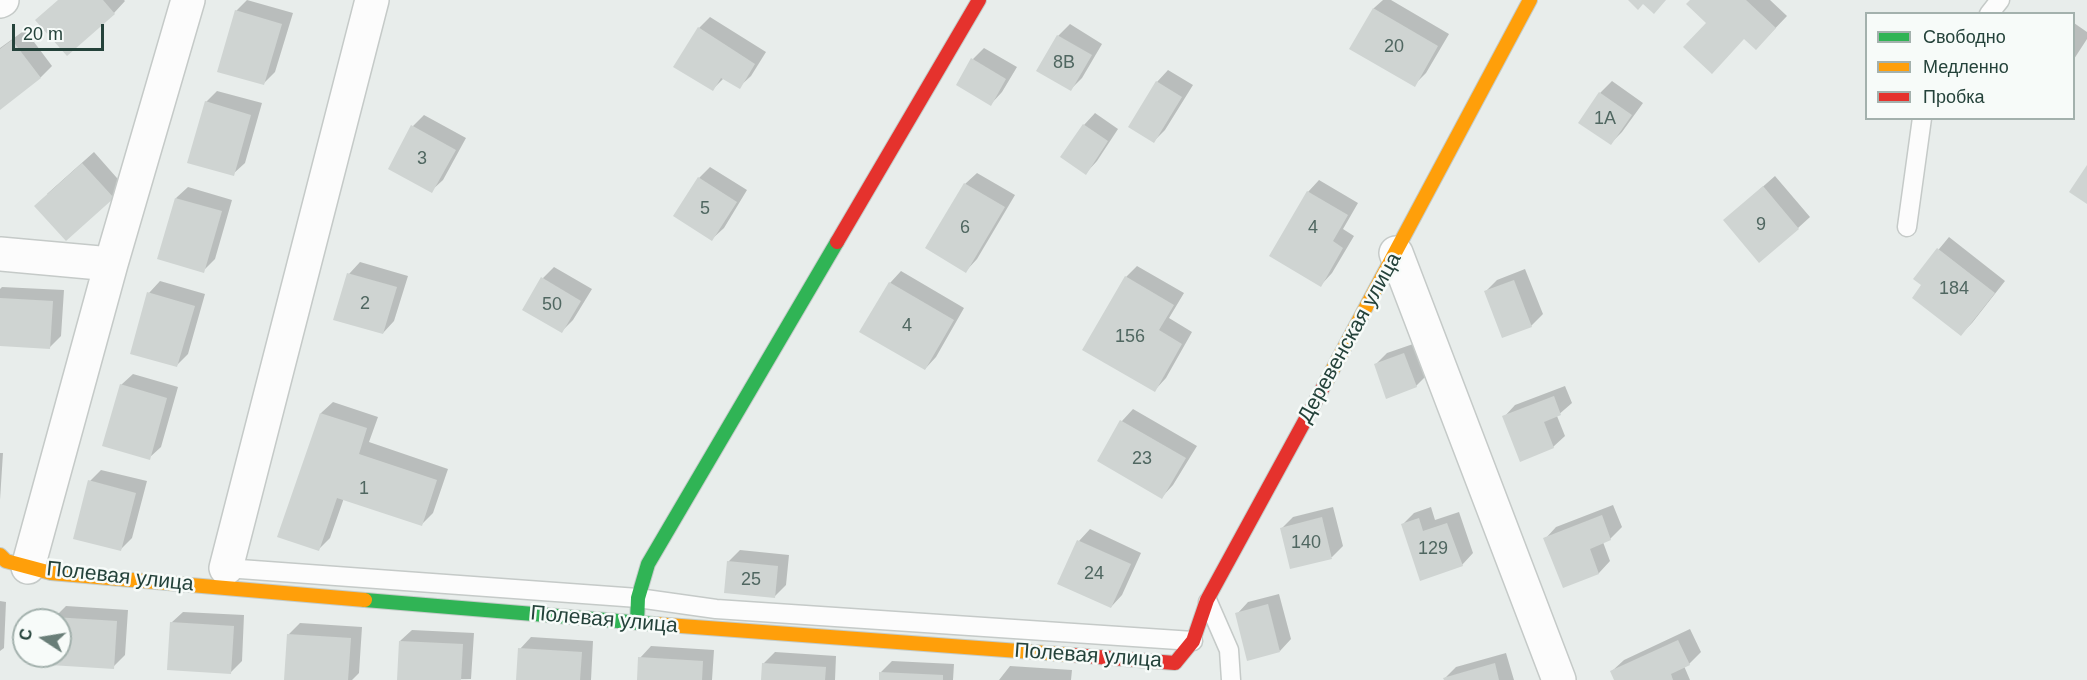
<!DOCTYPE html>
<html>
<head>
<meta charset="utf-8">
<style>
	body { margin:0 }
	#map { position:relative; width:2087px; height:680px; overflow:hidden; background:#e8edeb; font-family:Arial,sans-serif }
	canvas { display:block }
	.legend { position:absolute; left:1865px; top:12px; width:210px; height:108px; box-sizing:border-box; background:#f7fbf9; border:2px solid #a3b1ad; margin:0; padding:8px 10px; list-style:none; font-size:18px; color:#24423a }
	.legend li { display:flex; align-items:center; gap:12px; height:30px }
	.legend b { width:30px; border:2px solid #a3b1ad }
	.north { position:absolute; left:12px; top:608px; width:60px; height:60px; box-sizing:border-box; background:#f7fbf9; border:2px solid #a3b1ad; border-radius:50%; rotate:282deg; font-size:16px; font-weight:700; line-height:24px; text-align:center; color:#24423a }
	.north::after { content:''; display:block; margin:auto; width:21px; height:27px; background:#697e78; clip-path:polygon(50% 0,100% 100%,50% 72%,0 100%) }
	.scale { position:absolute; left:12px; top:24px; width:92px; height:27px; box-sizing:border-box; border:3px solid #24423a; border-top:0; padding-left:8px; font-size:18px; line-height:21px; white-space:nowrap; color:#24423a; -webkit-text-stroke:4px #f7fbf9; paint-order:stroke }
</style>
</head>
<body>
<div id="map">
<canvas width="2087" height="680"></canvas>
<ul class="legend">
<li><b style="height:8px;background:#30b455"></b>Свободно</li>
<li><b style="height:8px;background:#ff9f0a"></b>Медленно</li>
<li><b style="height:8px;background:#e5322d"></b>Пробка</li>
</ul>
<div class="north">С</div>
<div class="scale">20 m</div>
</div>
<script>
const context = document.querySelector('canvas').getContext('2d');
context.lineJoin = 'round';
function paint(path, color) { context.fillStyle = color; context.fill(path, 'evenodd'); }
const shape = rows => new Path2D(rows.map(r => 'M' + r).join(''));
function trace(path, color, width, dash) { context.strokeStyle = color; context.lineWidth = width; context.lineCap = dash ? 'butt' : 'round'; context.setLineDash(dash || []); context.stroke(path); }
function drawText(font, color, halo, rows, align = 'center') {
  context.font = font + ' Arial,sans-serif'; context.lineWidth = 5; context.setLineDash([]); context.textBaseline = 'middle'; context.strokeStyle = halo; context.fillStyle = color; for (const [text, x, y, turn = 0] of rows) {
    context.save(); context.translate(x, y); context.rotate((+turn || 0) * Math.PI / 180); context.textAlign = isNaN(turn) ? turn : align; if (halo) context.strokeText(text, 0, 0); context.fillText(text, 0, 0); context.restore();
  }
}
paint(shape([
	[59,0,124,0,125,1,114,13],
	[247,0,293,13,275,72,263,84,236,11],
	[1383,0,1391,0,1449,34,1426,73,1414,85,1351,48,1374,8],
	[1692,0,1770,0,1787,16,1767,37,1744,38,1708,23],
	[710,17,766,52,751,76,739,87,724,78,712,90,699,28],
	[2074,23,2087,32,2087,39,2074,59],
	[1070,24,1102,44,1082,78,1071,89,1038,70,1058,36],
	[25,30,52,66,41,77,0,108,0,48],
	[984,48,1017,67,1002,92,991,104,973,59],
	[1168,70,1193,85,1165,130,1154,141,1130,127,1157,82],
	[1612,81,1643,103,1622,132,1611,143,1600,93],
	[217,91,262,103,245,163,233,174,206,102],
	[1095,113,1118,129,1097,161,1086,173,1084,125],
	[424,115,466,138,443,180,431,191,413,126],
	[94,152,124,186,113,197,47,194],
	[710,167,747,190,724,228,712,239,699,178],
	[977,173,1015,195,977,259,966,271,965,184],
	[1775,176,1810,217,1798,228,1725,220],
	[1319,180,1358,203,1343,229,1354,236,1332,273,1321,285,1308,192],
	[188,187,232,200,215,259,203,271,176,198],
	[1949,237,2005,281,1972,323,1961,334,1923,285,1915,278],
	[360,262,408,276,394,321,383,333,349,274],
	[1137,266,1184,293,1169,318,1192,332,1166,378,1155,390,1126,277],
	[554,267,592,289,573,320,562,331,543,278],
	[1525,269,1543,314,1531,326,1485,292,1497,280],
	[901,271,964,308,936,357,925,369,890,283],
	[160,281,205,294,188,354,177,365,149,293],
	[2,287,64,290,61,336,49,348,0,345,0,289],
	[1416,343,1428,374,1416,386,1375,365,1387,353],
	[133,374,178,387,161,447,149,458,121,385],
	[1565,386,1572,403,1557,416,1565,436,1553,447,1504,417,1515,405],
	[333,402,378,417,369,442,448,469,433,513,421,525,344,498,330,538,319,549,321,413],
	[1133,409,1197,446,1173,485,1162,497,1099,460,1122,421],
	[0,453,3,453,0,500],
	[101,470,147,481,132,538,121,549,90,481],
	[1613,505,1622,527,1610,539,1603,542,1610,561,1599,573,1564,586,1545,539,1556,527],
	[1333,507,1343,546,1332,557,1291,567,1282,528,1293,517],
	[1431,507,1435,520,1459,512,1473,553,1462,565,1402,525,1414,513],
	[1090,529,1141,553,1122,595,1111,607,1079,541],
	[740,550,789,555,786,585,774,597,728,562],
	[1279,594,1291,639,1280,651,1237,614,1248,602],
	[0,601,6,602,4,648,0,651],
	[66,606,128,610,125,655,113,667,52,656,60,656,60,620,54,620,55,617],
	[183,612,244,615,242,661,230,673,171,623],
	[300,623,362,627,359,673,352,680,285,680,288,635],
	[1690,629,1701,652,1689,664,1684,666,1690,680,1616,680,1612,671,1624,660],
	[412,630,474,633,471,679,398,680,400,641],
	[531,637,593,641,591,680,518,680,520,649],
	[651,646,714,650,712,680,639,680,640,658],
	[775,652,836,656,835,680,762,680,763,664],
	[1506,653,1514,680,1445,680,1445,678,1456,667],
	[892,661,954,664,953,680,880,680,881,672],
	[1010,666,1072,670,1071,680,999,680]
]), '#0003');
paint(shape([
	[58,0,103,0,115,14,67,56,35,20],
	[1628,0,1666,0,1654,14,1643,4,1638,10],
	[1690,0,1746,0,1776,28,1756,50,1744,39,1712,74,1683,47,1706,23,1686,4],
	[1373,8,1438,46,1415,87,1349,49],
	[235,10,282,24,264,85,217,72],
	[698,27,755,64,740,89,721,78,713,91,673,67],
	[1057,35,1092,55,1071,91,1036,71],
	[12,40,41,78,0,110,0,49],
	[971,58,1006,79,991,106,956,85],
	[1156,81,1182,97,1154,143,1128,127],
	[1599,92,1632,115,1611,145,1578,123],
	[205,101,251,115,234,176,187,163],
	[1083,124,1108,141,1086,175,1060,157],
	[411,125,456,150,432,193,388,169],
	[82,163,114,198,66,241,34,206],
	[2087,165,2087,204,2069,192],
	[698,177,737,202,712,241,673,216],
	[964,183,1005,207,966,273,925,248],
	[1763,186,1799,229,1759,263,1723,220],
	[1307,191,1348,215,1333,241,1343,248,1321,287,1269,256],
	[175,198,222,211,204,273,157,259],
	[1937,248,1995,293,1961,336,1912,298,1921,285,1913,279],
	[347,273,397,287,383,334,333,320],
	[1125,276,1174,305,1159,330,1182,344,1155,392,1082,350],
	[541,277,581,301,562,333,522,310],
	[1514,280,1532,327,1502,338,1484,291],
	[889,282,954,320,925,370,859,332],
	[147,292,195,306,177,367,130,354],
	[0,298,53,301,50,349,0,346],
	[1404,353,1417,387,1386,399,1374,364],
	[120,384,167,398,150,460,102,446],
	[1554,396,1561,415,1544,422,1554,448,1520,462,1502,416],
	[320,413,367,428,359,454,437,480,422,526,337,498,319,551,277,537],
	[1120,420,1186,458,1162,499,1097,461],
	[88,480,136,493,121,551,73,539],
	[1602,515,1611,540,1590,549,1599,574,1563,588,1543,538],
	[1322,517,1332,559,1290,569,1280,528],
	[1419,518,1423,531,1447,523,1463,566,1420,581,1401,524],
	[1077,540,1131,564,1111,608,1057,584],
	[727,561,778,566,775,598,724,593],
	[1268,604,1280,652,1247,661,1235,613],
	[53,617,117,621,114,669,50,665,51,656,60,656,60,620,53,620],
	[170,622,234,626,231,674,167,670],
	[287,634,351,638,348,680,284,680],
	[1678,640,1690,665,1671,674,1673,680,1614,680,1610,671],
	[399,641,463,644,461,680,397,680],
	[518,648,582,652,580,680,516,680],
	[638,657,703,661,702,680,637,680],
	[762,663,826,667,825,680,761,680],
	[1495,663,1499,680,1444,680,1443,678],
	[879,672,943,675,943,680,879,680]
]), '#cfd4d2');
const lane = shape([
	[1989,14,2000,0],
	[1907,227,1922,118],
	[226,568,638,598,716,609,1193,641],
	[1208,602,1229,650,1231,680]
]);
const street = shape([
	[0,1,2,0],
	[1396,253,1559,680],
	[0,254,111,264],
	[28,567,111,264,188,0],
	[226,568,372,0]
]);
const fast = shape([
	[365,600,654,624],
	[637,623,638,598,648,564,837,242]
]);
const slow = shape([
	[1326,382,1530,0],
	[0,555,6,561,51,573,365,600],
	[654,624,1073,655]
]);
const jam = shape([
	[837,242,979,0],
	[1073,655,1175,663,1193,641,1207,600,1326,382]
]);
trace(lane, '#c5cac8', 21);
trace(street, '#c5cac8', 36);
trace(fast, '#c3cbc8', 16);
trace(slow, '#c3cbc8', 16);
trace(jam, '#c3cbc8', 16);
trace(lane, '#fcfcfc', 18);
trace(street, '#fcfcfc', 33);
trace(fast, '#30b455', 14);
trace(slow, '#ff9f0a', 14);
trace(jam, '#e5322d', 14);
drawText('18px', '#506761', null, [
	["20",1394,47],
	["8В",1064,63],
	["1А",1605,119],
	["3",422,159],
	["5",705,209],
	["9",1761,225],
	["6",965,228],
	["4",1313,228],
	["184",1954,289],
	["2",365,304],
	["50",552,305],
	["4",907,326],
	["156",1130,337],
	["23",1142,459],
	["1",364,489],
	["140",1306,543],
	["129",1433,549],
	["24",1094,574],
	["25",751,580]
]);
drawText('21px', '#24423a', '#f7fbf9', [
	["Деревенская улица",1350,338,-61],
	["Полевая улица",120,577,6],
	["Полевая улица",604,620,5],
	["Полевая улица",1088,656,4]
]);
</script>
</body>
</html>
